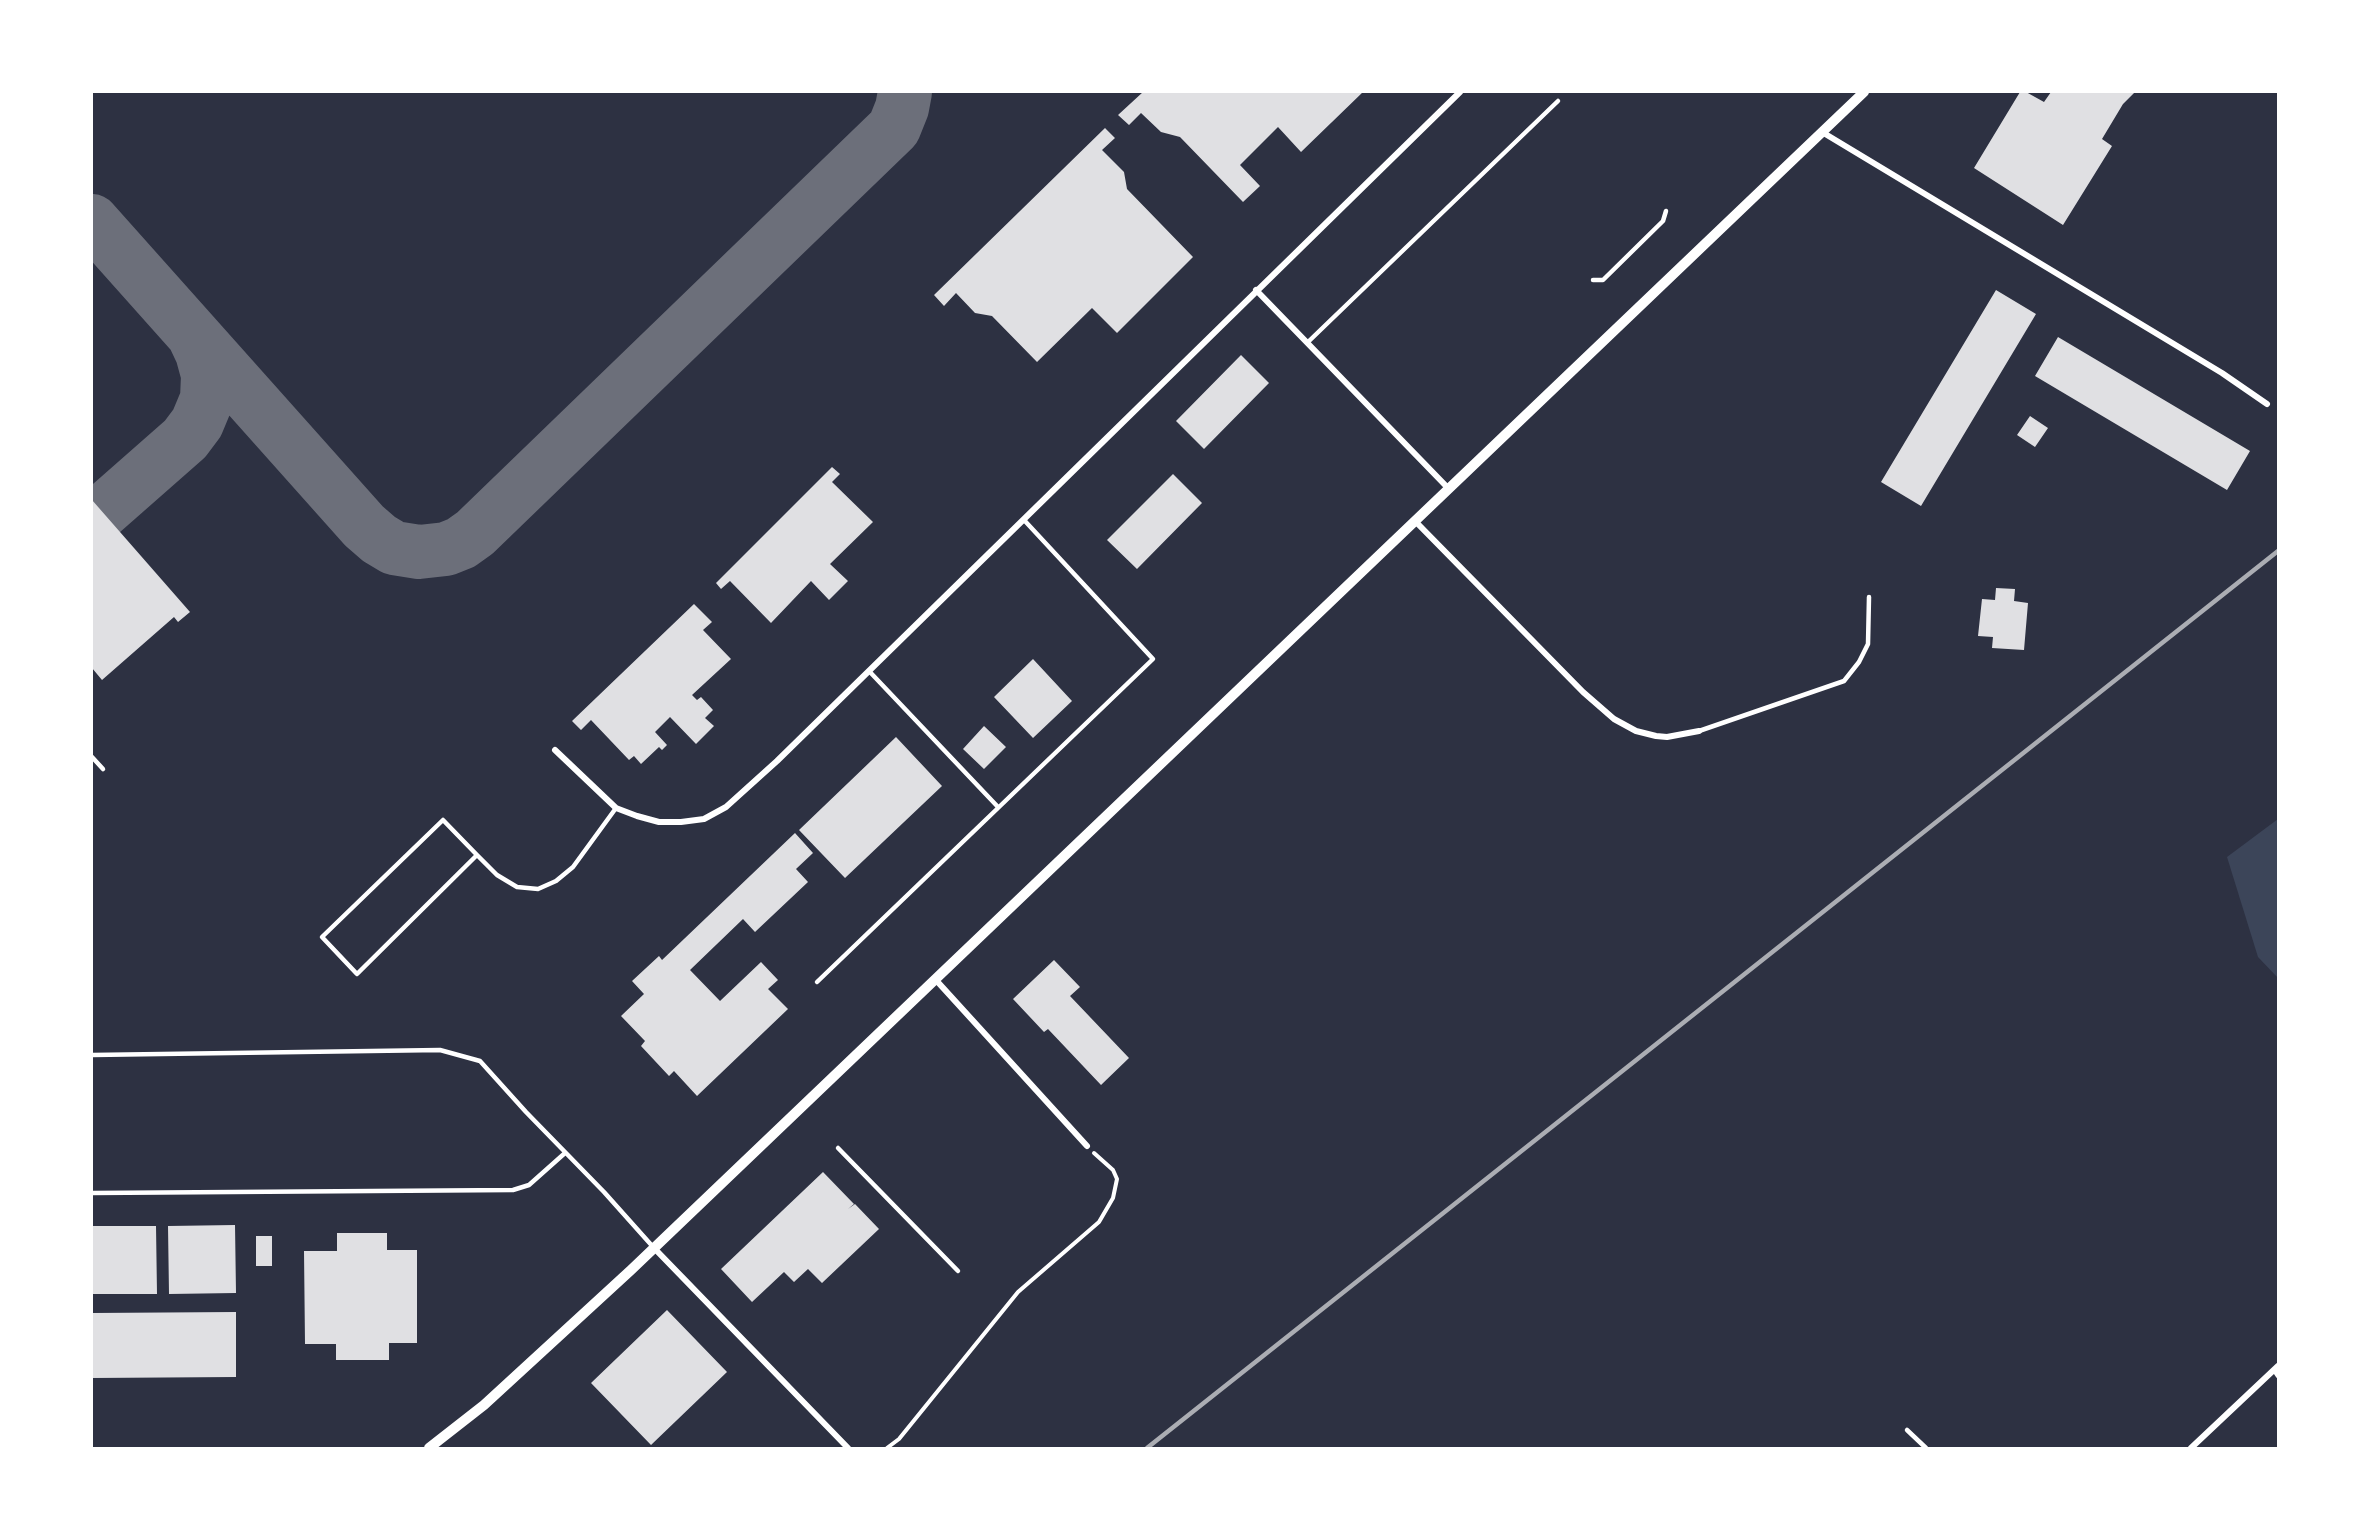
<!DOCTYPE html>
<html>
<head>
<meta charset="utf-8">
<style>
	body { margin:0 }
	#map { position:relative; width:2370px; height:1540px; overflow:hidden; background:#2d3142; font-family:"Alegreya Sans",sans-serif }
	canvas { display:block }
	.frame { position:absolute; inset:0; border:93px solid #fff; pointer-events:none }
</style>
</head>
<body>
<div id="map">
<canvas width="2370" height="1540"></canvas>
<div class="frame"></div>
</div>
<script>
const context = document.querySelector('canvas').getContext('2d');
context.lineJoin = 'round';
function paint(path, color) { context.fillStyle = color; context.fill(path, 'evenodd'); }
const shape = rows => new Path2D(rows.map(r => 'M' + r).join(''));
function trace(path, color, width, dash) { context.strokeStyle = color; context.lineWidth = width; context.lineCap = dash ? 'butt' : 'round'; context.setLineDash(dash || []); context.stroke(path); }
paint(shape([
	[2278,819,2278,978,2258,957,2227,857]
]), '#3c4559');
trace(shape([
	[92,221,364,526,379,539,394,548,419,552,446,549,461,543,475,533,894,128,902,108,905,92],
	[102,512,185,439,197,423,207,399,208,375,202,353,194,336]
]), '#6c6f7a', 54);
paint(shape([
	[1143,92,1363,92,1301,152,1278,127,1240,165,1260,186,1243,202,1180,137,1161,132,1141,113,1129,125,1118,115],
	[2020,92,2026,92,2044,102,2051,92,2135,92,2123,104,2102,139,2112,146,2063,225,1974,168],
	[1105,128,1115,138,1102,150,1124,172,1127,189,1193,257,1117,333,1092,308,1037,362,992,316,975,313,956,293,944,306,934,295],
	[1996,290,2036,314,1921,506,1881,482],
	[2058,337,2250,451,2227,490,2035,376],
	[1241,355,1269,383,1204,449,1176,421],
	[2030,416,2048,428,2035,447,2017,435],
	[832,467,840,474,832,482,873,522,830,564,848,581,829,600,811,581,771,623,730,581,721,589,716,583],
	[1173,474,1202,503,1137,569,1107,540],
	[92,500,190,612,178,622,174,617,102,680,92,668],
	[1996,588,2015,589,2014,601,2028,603,2024,650,1992,648,1993,637,1978,636,1982,599,1995,600],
	[694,604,712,622,703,630,731,659,692,695,697,700,701,697,713,710,705,718,714,726,696,744,670,717,655,732,667,745,662,750,659,747,641,764,634,756,629,760,591,720,581,730,572,721],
	[1033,659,1072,701,1033,738,994,697],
	[984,726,1006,747,984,769,963,749],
	[896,737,942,786,845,878,799,830],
	[795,833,813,853,796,869,808,882,755,932,743,919,690,970,720,1001,761,962,778,980,768,989,788,1009,697,1096,674,1071,669,1076,641,1046,645,1041,621,1016,644,994,632,981,659,956,662,960],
	[1054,960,1080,987,1070,996,1129,1058,1101,1085,1048,1029,1044,1032,1013,999],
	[823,1172,854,1204,848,1209,855,1204,879,1229,822,1283,808,1269,794,1282,784,1272,752,1302,721,1269],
	[235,1225,236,1293,169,1294,168,1226],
	[92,1226,156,1226,157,1294,92,1294],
	[337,1233,387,1233,387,1250,417,1250,417,1343,389,1343,389,1360,336,1360,336,1344,305,1344,304,1251,337,1251],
	[256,1236,272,1236,272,1266,256,1266],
	[667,1310,727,1372,651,1445,591,1383],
	[236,1312,236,1377,92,1378,92,1313]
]), '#e0e0e3');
trace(shape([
	[887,1448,899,1439,1018,1292,1099,1222,1113,1198,1117,1179,1113,1170,1094,1153]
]), '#fff', 4);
trace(shape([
	[1593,280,1603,280,1663,221,1666,211],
	[1308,342,1558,101],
	[869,671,998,807],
	[1699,731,1844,681,1859,662,1868,644,1869,597],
	[92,757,103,769],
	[477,855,357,974,322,937,443,820,477,855,497,875,517,887,538,889,556,881,573,867,616,808],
	[817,982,1153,659,1024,520],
	[92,1055,440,1050,480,1061,526,1112,604,1192,654,1248],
	[838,1148,958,1271],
	[92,1193,513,1190,529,1185,565,1153],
	[2274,1370,2278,1376],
	[1907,1430,1926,1448]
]), '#fff', 4.5);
trace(shape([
	[1822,132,2222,373,2267,404],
	[1256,290,1448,488],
	[1415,521,1583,692,1614,719,1636,731,1656,736,1667,737,1699,731],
	[555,750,616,808,637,816,659,822,681,822,704,819,726,807,777,761,1460,92],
	[935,979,1087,1146],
	[654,1248,848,1448],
	[2191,1448,2278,1366]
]), '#fff', 6);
trace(shape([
	[429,1448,484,1405,631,1270,1864,92]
]), '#fff', 10);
trace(shape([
	[1147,1448,2278,551]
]), '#abadb3', 4.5);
</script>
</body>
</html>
